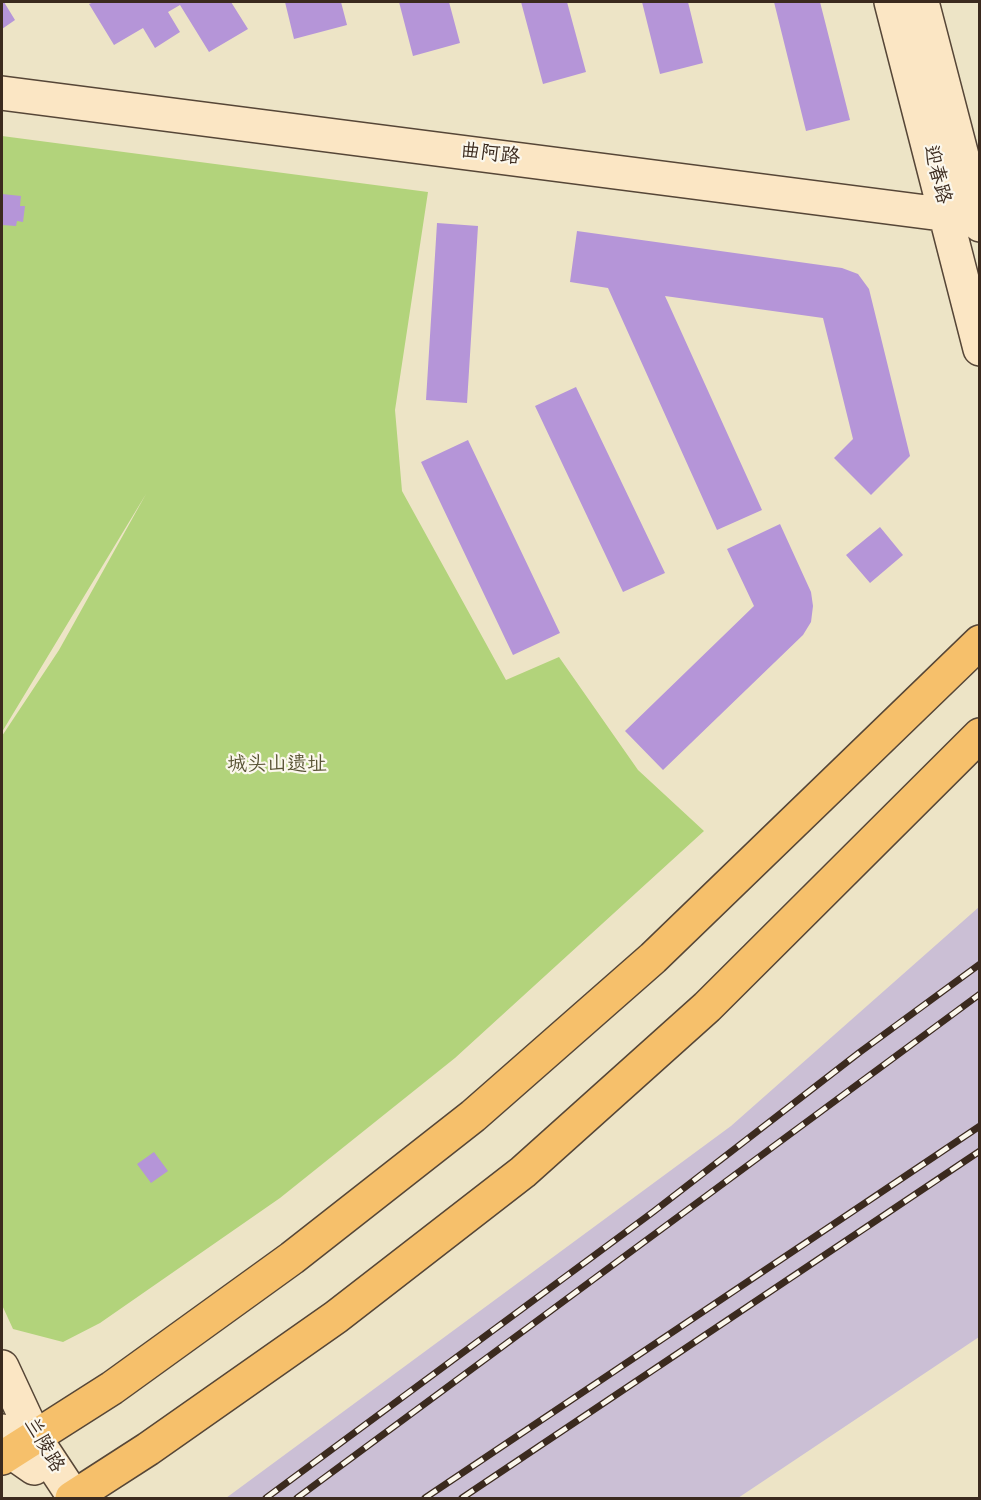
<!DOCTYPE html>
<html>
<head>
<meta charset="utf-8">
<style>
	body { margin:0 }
	#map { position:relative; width:981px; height:1500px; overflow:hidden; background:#ede4c6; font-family:"Indie Flower",sans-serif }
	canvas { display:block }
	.frame { position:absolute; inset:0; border:3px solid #3b2a1e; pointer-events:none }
</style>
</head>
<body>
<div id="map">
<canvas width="981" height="1500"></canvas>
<div class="frame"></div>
</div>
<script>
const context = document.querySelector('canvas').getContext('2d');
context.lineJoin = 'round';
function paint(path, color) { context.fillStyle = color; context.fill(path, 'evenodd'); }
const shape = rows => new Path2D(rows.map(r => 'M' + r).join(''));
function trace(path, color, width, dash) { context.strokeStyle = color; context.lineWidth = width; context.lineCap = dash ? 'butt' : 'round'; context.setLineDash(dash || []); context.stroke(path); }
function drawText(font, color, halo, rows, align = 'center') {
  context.font = font + ' "Indie Flower","LXGW WenKai TC",sans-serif'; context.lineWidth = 4.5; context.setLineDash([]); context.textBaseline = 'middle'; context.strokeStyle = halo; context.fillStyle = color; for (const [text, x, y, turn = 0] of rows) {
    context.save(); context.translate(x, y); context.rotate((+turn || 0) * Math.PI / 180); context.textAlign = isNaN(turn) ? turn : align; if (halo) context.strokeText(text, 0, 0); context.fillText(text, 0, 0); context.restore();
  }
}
paint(shape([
	[979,907,979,1337,738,1498,226,1498,731,1126]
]), '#cbbfd5');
paint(shape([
	[2,136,428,192,395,410,402,491,506,680,559,657,638,770,704,831,455,1058,280,1198,100,1323,63,1342,13,1329,2,1305,2,736,59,650,146,494,2,732]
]), '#b2d37b');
paint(shape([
	[2,2,4,2,15,20,2,29],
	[94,2,231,2,248,29,209,52,180,5,168,12,180,32,155,48,143,28,114,45,89,4],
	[285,2,341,2,347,25,294,39],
	[399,2,449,2,460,43,413,56],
	[521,2,567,2,586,72,543,84],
	[642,2,688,2,703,63,660,74],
	[774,2,820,2,850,120,806,131],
	[2,194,21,196,20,206,25,206,23,222,17,221,16,226,2,225],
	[437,223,478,226,467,403,426,400],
	[577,231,842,268,858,274,869,289,910,456,871,495,834,458,853,439,823,318,665,296,762,510,717,530,608,288,570,282],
	[576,387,665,573,623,592,535,406],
	[468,440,560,633,513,655,421,462],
	[780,524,811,592,813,606,811,622,803,635,663,770,625,731,754,606,727,549],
	[880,527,903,555,870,583,846,555],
	[154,1152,168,1171,151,1183,137,1164]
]), '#b595d8');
const secondary = shape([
	[891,2,980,349],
	[922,2,980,225],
	[2,93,980,219],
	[2,1367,35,1438,74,1497],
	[2,1431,11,1452,34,1468]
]);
const primary = shape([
	[2,1458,112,1388,292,1258,473,1116,653,958,980,642],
	[72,1498,148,1449,336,1317,523,1172,707,1007,980,735]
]);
trace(secondary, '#564637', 36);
trace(primary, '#564637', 36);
trace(secondary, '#fbe6c4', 33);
trace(primary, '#f6c06b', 33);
const rail = shape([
	[266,1498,653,1212,860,1052,980,964],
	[297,1498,980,994],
	[425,1498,980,1126],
	[462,1498,980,1151]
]);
trace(rail, '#3b2a1e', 7);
trace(rail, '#fbf7ec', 4.5, [14]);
drawText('20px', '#3b2a1e', '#fbf7ec', [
	["曲阿路",490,156,7],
	["迎春路",935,175,76],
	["兰陵路",42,1446,60]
]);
drawText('20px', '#595435', '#fbf7ec', [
	["城头山遗址",277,767]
]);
</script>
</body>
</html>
